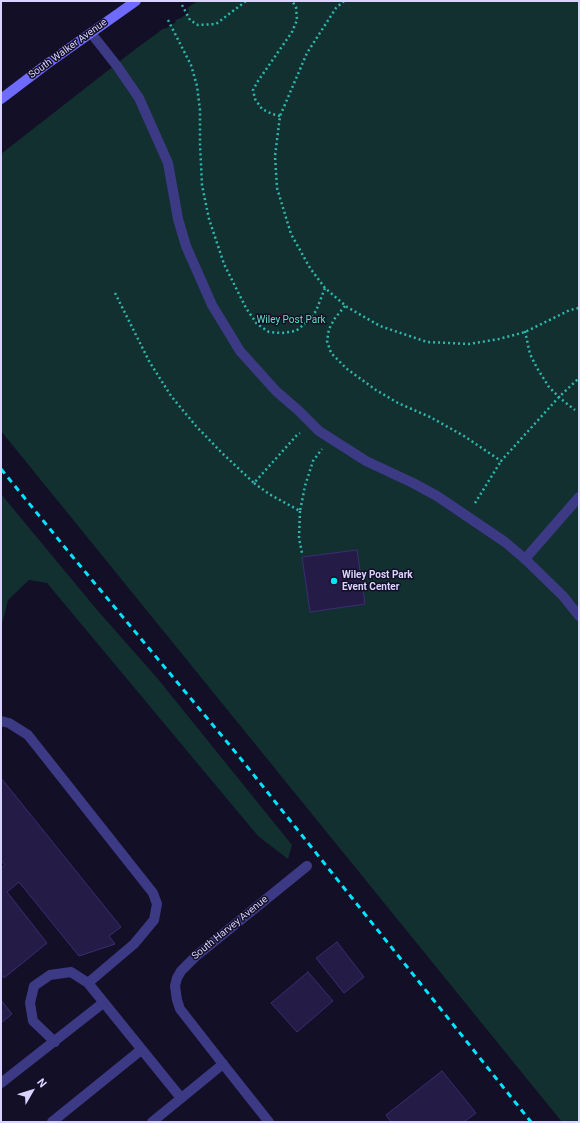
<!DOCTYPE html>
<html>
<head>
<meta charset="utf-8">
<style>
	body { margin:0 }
	#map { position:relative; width:580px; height:1123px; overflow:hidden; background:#130f26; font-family:Roboto,sans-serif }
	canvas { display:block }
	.frame { position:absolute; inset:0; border:2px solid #d9d4ff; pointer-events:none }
	.north { position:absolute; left:12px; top:1071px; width:40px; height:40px; -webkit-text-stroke:3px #130f26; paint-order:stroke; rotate:51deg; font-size:11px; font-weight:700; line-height:16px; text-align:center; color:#d9d4ff }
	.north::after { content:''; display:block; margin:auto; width:14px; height:18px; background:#d9d4ff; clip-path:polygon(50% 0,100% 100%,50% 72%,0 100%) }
</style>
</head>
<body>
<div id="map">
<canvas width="580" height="1123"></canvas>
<div class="frame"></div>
<div class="north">N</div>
</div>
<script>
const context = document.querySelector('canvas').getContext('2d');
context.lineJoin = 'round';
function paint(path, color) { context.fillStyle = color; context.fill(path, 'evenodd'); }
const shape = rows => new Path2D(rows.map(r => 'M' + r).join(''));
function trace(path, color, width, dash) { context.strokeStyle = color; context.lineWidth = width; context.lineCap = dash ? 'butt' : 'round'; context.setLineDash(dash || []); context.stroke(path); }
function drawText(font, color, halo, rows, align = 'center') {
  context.font = font + ' Roboto,sans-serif'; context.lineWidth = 3; context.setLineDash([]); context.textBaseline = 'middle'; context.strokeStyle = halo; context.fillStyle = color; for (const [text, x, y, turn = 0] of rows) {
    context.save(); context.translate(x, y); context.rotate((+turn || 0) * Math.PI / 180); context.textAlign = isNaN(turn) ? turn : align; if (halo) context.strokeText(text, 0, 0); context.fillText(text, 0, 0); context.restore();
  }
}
paint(shape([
	[198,1,579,1,579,1122,562,1122,1,431,1,154,129,54,164,28,165,29,176,22,175,20,181,18,189,12,187,8],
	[1,494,98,611,158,679,292,845,288,859,258,836,47,583,29,580,8,600,1,628]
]), '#12302f');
const building = shape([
	[357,550,365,604,310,612,302,557,357,550],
	[1,778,121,927,109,936,115,944,79,956,19,882,7,892,47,943,4,978,1,974,1,868,5,865,1,860,1,778],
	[337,942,364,977,344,993,316,958,337,942],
	[308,972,333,1001,297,1032,271,1003,308,972],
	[1,1000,12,1014,1,1023,1,1000],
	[442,1071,476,1113,464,1122,391,1122,386,1115,442,1071]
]);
paint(building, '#241b47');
trace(building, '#3b2d73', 1);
trace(shape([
	[344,1,336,8,307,53,280,116,275,156,277,188,291,234,310,268,325,288,347,307,380,326,427,342,469,344,499,339,525,332,570,310,579,308],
	[182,5,190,20,198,25,216,24,246,1],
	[168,20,191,65,197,86,200,110,200,144,202,185,209,219,224,264,246,308,257,324,269,332,282,333,296,331,308,321,316,311,325,288],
	[280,116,272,114,262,109,255,99,253,90,258,81,292,32,297,20,296,7,292,1],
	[115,293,149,361,171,396,196,426,222,453,254,483,297,435,300,433],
	[345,306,335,318,329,329,327,341,331,353,347,369,376,390,398,403,430,417,464,436,501,461,559,397,579,378],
	[525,331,530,354,537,368,549,387,561,399,575,410],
	[254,483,269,494,300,511,305,486,313,461,322,449],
	[475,503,501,461],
	[300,511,299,538,302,553]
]), '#2fb8b0', 2.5, [2, 3]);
trace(shape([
	[525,559,579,497],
	[1,721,9,723,28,735,153,893,157,904,154,920,134,944,88,983,181,1098],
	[55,1042,33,1021,30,1003,34,986,50,975,71,972,88,983],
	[1,1083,103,1003],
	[52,1122,141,1050]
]), '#3d3a85', 10);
trace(shape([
	[91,33,117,66,139,98,168,163,178,219,186,246,212,305,240,351,276,391,299,411,319,431,366,461,413,483,437,496,505,542,525,559,563,596,579,616],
	[269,1122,223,1064,180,1009,177,1000,175,986,177,978,181,971,196,956,307,866]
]), '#3d3a85', 10);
trace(shape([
	[152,1122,223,1064]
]), '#3d3a85', 10);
trace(shape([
	[1,99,47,64,136,1]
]), '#6f6bff', 10);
trace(shape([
	[1,469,72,556,237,754,531,1122]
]), '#00e5ff', 3, [6, 5]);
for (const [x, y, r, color] of [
	[334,581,4,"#00e5ff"]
]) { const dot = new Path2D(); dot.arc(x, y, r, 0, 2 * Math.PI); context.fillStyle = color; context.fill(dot); trace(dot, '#130f26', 1.5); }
drawText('10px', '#d9d4ff', '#130f26', [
	["South Walker Avenue",68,49,-36],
	["South Harvey Avenue",230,928,-39]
]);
drawText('10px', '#5fe0c0', '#130f26', [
	["Wiley Post Park",291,320]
]);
drawText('bold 10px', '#d9d4ff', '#130f26', [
	["Wiley Post Park",342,575],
	["Event Center",342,587]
], 'left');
</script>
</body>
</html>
